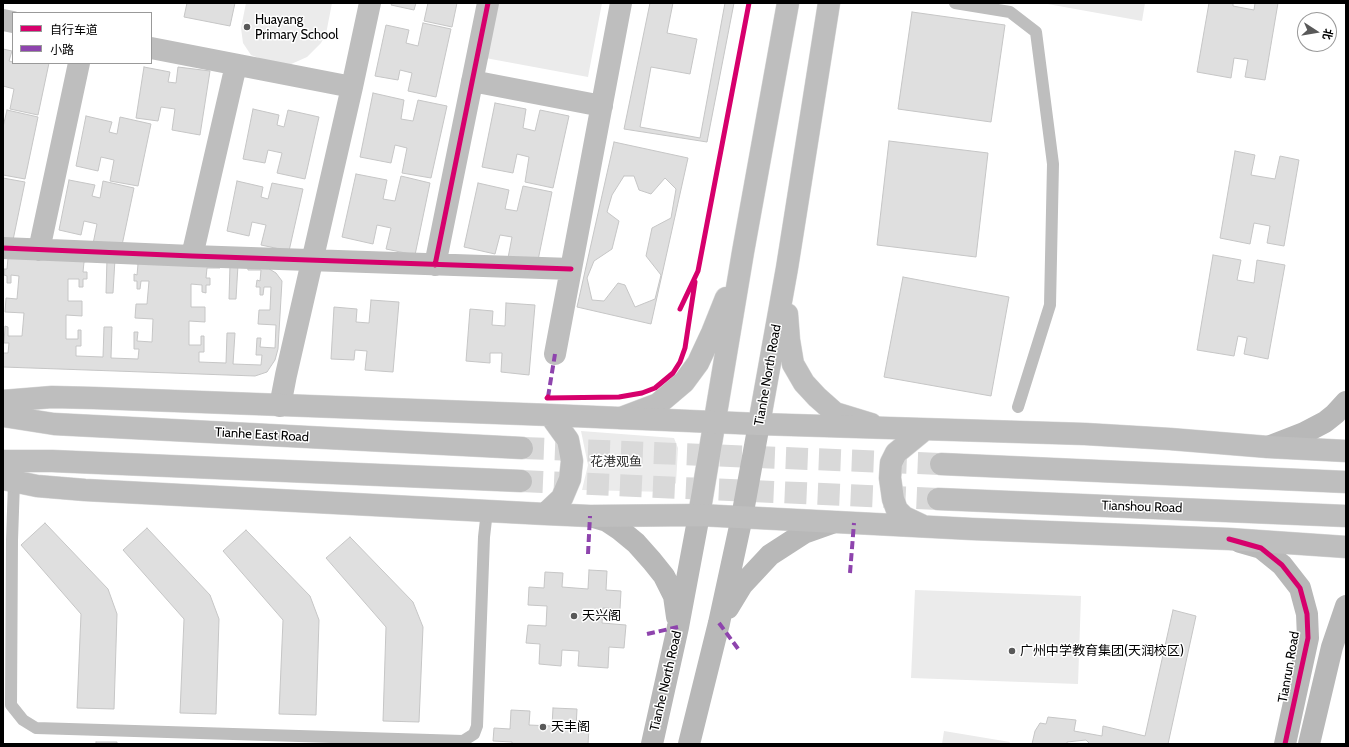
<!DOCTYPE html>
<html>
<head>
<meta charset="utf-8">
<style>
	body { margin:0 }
	#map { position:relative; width:1349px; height:747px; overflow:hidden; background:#fff; font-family:Cabin,"Noto Sans SC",sans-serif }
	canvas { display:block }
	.frame { position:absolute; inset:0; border:4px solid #000; pointer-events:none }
	.legend { position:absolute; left:12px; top:12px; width:140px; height:52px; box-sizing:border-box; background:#fff; border:1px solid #999; margin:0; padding:5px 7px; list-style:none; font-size:12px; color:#000 }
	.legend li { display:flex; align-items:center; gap:8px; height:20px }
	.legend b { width:20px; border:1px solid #999 }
	.north { position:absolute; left:1297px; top:12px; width:40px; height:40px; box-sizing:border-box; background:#fff; border:1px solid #999; border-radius:50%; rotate:102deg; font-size:11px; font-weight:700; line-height:16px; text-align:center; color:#000 }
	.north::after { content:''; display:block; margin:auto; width:14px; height:18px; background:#595959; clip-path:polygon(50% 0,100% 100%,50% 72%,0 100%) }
</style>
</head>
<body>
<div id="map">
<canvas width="1349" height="747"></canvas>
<div class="frame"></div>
<ul class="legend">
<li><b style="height:5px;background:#d6006c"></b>自行车道</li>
<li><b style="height:5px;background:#8e44ad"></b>小路</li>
</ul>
<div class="north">北</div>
</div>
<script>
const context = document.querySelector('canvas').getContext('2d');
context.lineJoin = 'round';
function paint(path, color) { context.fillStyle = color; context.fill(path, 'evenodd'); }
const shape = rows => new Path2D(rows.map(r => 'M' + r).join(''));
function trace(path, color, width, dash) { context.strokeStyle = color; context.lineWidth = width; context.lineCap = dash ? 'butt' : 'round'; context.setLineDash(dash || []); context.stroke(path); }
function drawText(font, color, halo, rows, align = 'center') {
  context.font = font + ' Cabin,"Noto Sans SC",sans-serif'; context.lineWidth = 3; context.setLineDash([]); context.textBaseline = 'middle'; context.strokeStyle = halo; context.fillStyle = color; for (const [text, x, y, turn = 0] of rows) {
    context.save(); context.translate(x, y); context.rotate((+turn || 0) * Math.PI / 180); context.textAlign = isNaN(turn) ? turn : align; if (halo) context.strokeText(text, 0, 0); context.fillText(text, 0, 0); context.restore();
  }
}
paint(shape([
	[246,3,332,3,326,34,321,43,307,57,289,65,272,63,251,55,243,43,241,28],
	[489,3,602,3,588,77,480,57],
	[1042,3,1145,3,1142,21],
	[581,431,674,438,678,448,676,483,667,492,582,490,588,465],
	[915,590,1081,596,1078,684,911,678],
	[944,731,1010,742,1009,744,942,744]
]), '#ebebeb');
const building = shape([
	[187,3,235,3,230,26,184,17,187,3],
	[392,3,416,3,414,10,391,5,392,3],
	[428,3,457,3,452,27,424,21,428,3],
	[650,3,734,3,707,142,624,129,650,3],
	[673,3,725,3,700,138,640,127,651,67,690,74,697,39,667,33,673,3],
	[1209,3,1233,3,1233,6,1254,10,1255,3,1278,3,1265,80,1245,77,1248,60,1234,58,1231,78,1197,72,1209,3],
	[912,12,1005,25,991,122,898,109,912,12],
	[423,23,451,29,436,97,408,91,412,73,400,70,398,80,375,76,386,25,409,30,406,43,418,46,423,23],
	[3,49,12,51,9,61,13,62,13,63,49,63,38,115,10,109,14,89,3,86,3,49],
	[144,67,170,72,168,82,176,83,178,67,210,71,200,135,172,130,175,109,161,107,158,121,136,118,144,67],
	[373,93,404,100,401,119,413,121,418,100,447,106,431,178,402,173,407,148,395,145,391,163,360,157,373,93],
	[495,103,526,109,523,128,535,131,540,110,569,116,553,188,525,182,529,157,517,154,513,173,482,167,495,103],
	[253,109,279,115,277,125,284,127,288,110,319,117,305,179,277,173,282,153,268,150,265,163,243,159,253,109],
	[7,110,38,117,25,179,3,175,3,127,7,110],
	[86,116,112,122,109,132,117,134,120,117,151,124,138,186,110,181,114,160,101,157,98,171,76,166,86,116],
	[889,141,988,153,976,257,877,245,889,141],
	[614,142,688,158,651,324,577,307,614,142],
	[1235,151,1255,155,1251,175,1275,179,1280,156,1299,160,1284,246,1267,243,1270,226,1254,223,1250,244,1220,238,1235,151],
	[356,174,387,180,383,199,395,201,401,176,430,183,415,255,386,249,391,228,377,225,373,244,342,237,356,174],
	[624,176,634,176,639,190,651,194,665,178,676,189,671,218,652,228,646,256,661,275,655,299,635,307,625,285,618,283,604,301,592,300,587,278,594,261,612,249,619,221,607,212,612,195,624,176],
	[3,178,25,182,12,245,3,243,3,178],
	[69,180,95,185,92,196,100,198,103,181,134,188,121,250,93,244,97,224,84,221,81,235,59,230,69,180],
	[237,181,263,187,261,197,268,199,272,183,303,189,289,251,261,245,266,225,252,222,249,236,227,231,237,181],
	[478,183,509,190,505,209,517,211,523,186,552,192,537,265,508,258,512,237,500,235,495,254,464,247,478,183],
	[3,251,266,267,276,273,282,281,278,349,275,360,267,372,255,376,3,367,3,251],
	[1213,255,1241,260,1237,280,1254,283,1257,260,1285,265,1268,359,1244,354,1247,338,1238,336,1234,356,1197,350,1213,255],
	[3,258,8,258,7,269,4,269,4,275,7,276,7,283,11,283,11,275,19,276,17,299,6,298,5,312,24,313,22,336,8,336,8,327,5,326,4,343,9,343,8,353,3,353,3,258],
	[107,259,106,293,113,293,115,259,138,264,137,275,134,274,134,281,137,281,137,289,140,289,141,281,149,281,147,304,136,304,135,318,153,319,152,342,137,341,138,332,134,332,134,349,139,349,138,359,111,358,112,327,104,327,103,357,76,356,76,346,81,346,81,330,78,330,78,339,66,339,66,315,82,316,82,301,68,301,68,279,79,279,79,287,83,287,83,279,87,279,87,272,83,272,84,262,107,259],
	[220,264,230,265,229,299,236,299,238,265,247,265,248,270,261,270,260,281,257,280,256,287,260,287,260,295,263,295,264,287,271,287,270,310,259,310,258,324,276,325,275,348,260,347,261,338,257,338,256,355,262,355,261,365,233,364,235,333,227,333,226,363,199,362,199,352,204,352,204,336,201,336,201,345,189,345,189,321,205,322,205,307,191,307,191,284,202,285,202,292,206,293,206,285,210,285,210,278,206,278,207,268,220,268,220,264],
	[903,277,1009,297,991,396,884,377,903,277],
	[371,300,399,302,393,372,365,370,367,351,355,350,354,360,331,359,334,307,357,309,356,322,369,323,371,300],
	[506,303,535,305,529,375,501,372,502,353,490,353,490,363,466,361,470,309,493,311,492,325,505,326,506,303],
	[45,523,108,589,117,614,114,709,77,708,81,614,21,545,45,523],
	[147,528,210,595,219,619,216,714,180,713,184,619,123,550,147,528],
	[246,530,310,596,319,620,316,715,279,714,283,620,223,551,246,530],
	[350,537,413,602,423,627,419,722,383,721,386,627,326,558,350,537],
	[589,570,607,571,606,590,621,591,620,609,603,608,602,623,626,625,624,648,609,647,608,668,578,666,579,651,562,650,561,666,539,664,540,644,526,643,528,625,546,626,547,606,528,605,529,587,544,588,545,572,563,573,562,587,588,589,589,570],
	[1173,610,1196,616,1168,744,1090,744,1086,740,1067,742,1067,744,1032,744,1035,731,1040,723,1046,724,1048,717,1076,720,1074,731,1102,736,1103,726,1145,736,1173,610],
	[553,708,577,709,576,728,589,729,588,744,512,744,512,742,493,741,494,728,510,729,511,710,530,711,529,725,552,726,553,708],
	[96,742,117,742,117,744,96,744,96,742]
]);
paint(building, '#dfdfdf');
trace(building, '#c6c6c6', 1);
trace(shape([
	[522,448,941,464],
	[521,481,938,499]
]), '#d9d9d9', 22, [22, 11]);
const primary = shape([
	[787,314,789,340,793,364,804,383,817,397,835,413,871,424],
	[621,418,658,404,684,382,698,363,712,333,726,298],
	[759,424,787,268,829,3],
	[699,515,743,252,788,3]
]);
const highway = shape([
	[3,401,52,397,94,398,550,415,759,424,1085,434,1170,439,1268,447,1346,451],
	[3,416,54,424,522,448],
	[3,461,52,461,521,481],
	[941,464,1346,482],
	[3,479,37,486,85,490,545,514,590,516,699,515,972,529,1229,539,1346,547],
	[938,499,1346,516],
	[545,514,562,498,570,479,572,461,568,440,550,415],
	[921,525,904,517,897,510,893,499,890,478,891,463,896,453,924,430]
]);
trace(primary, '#dbdbdb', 23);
trace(highway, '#dbdbdb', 23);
trace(shape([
	[955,3,1010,12,1036,32,1053,164,1050,305,1018,407],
	[14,482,12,540,11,705,23,720,36,728,463,741,474,734,477,726,484,537,487,511]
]), '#bebebe', 12);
trace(shape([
	[3,20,13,22],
	[151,48,352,87],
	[472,81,602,106],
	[3,248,192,256,571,269],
	[39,250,79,63],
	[192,256,236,65],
	[435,265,488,3],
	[555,354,621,3],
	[280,406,286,375,352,87,370,3]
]), '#bebebe', 22);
trace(shape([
	[1268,447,1304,433,1325,422,1335,414,1346,402],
	[590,516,607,521,619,529,636,543,652,561,664,576,674,596,677,617],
	[1240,542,1261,548,1282,565,1300,588,1307,614,1308,638,1285,744],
	[728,608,742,585,770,555,804,533,835,522],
	[652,744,678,627,699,515],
	[689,744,719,623,742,517,759,424],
	[1309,744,1332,647,1346,606]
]), '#b8b8b8', 22);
trace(primary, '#bebebe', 22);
trace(highway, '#bebebe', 22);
trace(shape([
	[548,397,555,354],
	[588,554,590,516],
	[850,573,854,523],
	[719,623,739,650],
	[647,634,678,627]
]), '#8e44ad', 4, [8, 4]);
trace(shape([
	[3,248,192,256,571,269],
	[435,265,488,3],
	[680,309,698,271,749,3],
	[548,397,547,398,619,397,642,393,655,388,673,373,680,362,685,348,695,282],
	[1229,539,1261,548,1282,565,1300,588,1307,614,1308,638,1285,744]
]), '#d6006c', 5);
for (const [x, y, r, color] of [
	[247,27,4,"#595959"],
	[574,616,4,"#595959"],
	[1012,651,4,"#595959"],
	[543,727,4,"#595959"]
]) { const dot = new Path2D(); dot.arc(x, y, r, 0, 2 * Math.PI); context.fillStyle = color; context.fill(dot); trace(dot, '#fff', 1.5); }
drawText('13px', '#000', '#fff', [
	["Huayang",255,20],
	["Primary School",255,35],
	["天兴阁",582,616],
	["广州中学教育集团(天润校区)",1020,651],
	["天丰阁",551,727]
], 'left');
drawText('13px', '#000', '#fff', [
	["Tianhe North Road",768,375,-80],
	["Tianhe East Road",262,435,3],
	["Tianshou Road",1142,507,2],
	["Tianrun Road",1289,667,-80],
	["Tianhe North Road",666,681,-77]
]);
drawText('13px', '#323232', '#fff', [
	["花港观鱼",616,462]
]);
</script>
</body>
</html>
